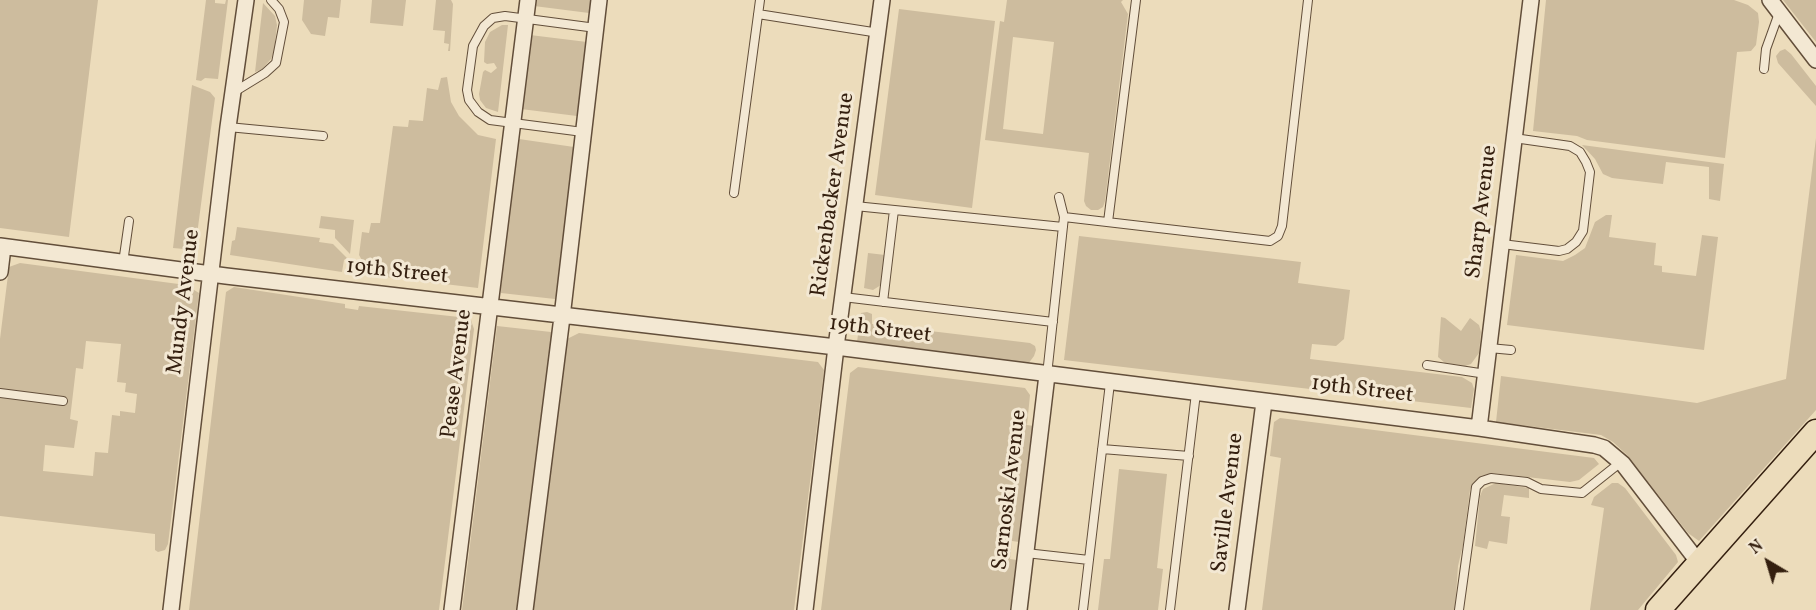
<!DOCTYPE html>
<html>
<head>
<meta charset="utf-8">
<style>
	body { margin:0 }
	#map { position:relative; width:1816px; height:610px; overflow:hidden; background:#ecdcbb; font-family:Vollkorn,serif }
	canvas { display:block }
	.north { position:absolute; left:1738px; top:532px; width:60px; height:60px; -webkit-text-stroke:4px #f3e8d3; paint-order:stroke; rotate:322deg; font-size:16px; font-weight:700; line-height:24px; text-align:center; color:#341f0f }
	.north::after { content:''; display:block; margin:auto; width:21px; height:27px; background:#341f0f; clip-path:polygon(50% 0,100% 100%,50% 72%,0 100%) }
</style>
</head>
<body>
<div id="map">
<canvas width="1816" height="610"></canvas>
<div class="north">N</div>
</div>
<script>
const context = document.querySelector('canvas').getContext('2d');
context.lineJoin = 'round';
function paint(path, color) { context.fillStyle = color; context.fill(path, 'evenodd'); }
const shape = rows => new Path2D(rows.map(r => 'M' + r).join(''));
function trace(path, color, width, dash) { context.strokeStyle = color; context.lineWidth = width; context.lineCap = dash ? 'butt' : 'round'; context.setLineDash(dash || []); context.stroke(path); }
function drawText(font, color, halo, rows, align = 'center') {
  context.font = font + ' Vollkorn,serif'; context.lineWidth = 6; context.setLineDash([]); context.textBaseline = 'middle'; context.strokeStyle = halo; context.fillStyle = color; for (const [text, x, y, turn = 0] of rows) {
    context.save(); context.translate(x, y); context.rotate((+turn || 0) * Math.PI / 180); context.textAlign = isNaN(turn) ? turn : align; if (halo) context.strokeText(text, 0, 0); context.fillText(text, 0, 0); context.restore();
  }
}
paint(shape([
	[0,0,98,0,69,237,0,228],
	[206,0,215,0,215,3,225,4,226,0,228,0,218,79,205,78,201,81,196,80],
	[304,0,341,0,339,18,328,17,325,36,311,34,302,20],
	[372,0,406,0,403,26,370,23],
	[436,0,451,0,453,4,450,51,448,51,449,44,444,43,445,31,433,30],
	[535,0,591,0,589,13,534,6],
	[1007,0,1123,0,1121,2,1128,14,1105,201,1103,207,1098,210,1091,210,1086,206,1084,201,1089,153,985,140,1000,21,1004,22],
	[1013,37,1054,42,1043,134,1003,129],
	[1546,0,1734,0,1748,5,1758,13,1759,22,1756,45,1751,51,1737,52,1725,158,1587,140,1577,136,1533,131],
	[1783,0,1816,0,1816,42],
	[263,3,275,16,277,25,274,52,271,59,261,70,255,72],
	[899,9,995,21,972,208,875,195],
	[502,25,508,25,498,112,486,108,480,100,479,94,483,72,485,70,491,73,497,68,494,63,487,64,484,62,485,42,490,32],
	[530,35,587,42,577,116,521,109],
	[1785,49,1791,54,1816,86,1816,106,1778,63,1776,56,1780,51],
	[447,77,451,102,459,116,478,135,496,139,478,288,361,274,363,262,359,255,362,232,369,233,371,223,380,223,393,126,408,127,409,120,423,121,427,88,438,90,441,78],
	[192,85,210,92,215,98,195,250,173,248],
	[1816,138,1816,410,1699,541,1688,533,1627,455,1613,442,1601,435,1496,422,1501,376,1697,403,1786,379],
	[519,139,574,147,557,294,555,299,501,293,500,287],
	[1582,145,1724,164,1720,201,1709,199,1709,167,1666,162,1663,184,1612,178,1603,174,1595,159],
	[1606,215,1612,215,1609,237,1656,243,1654,265,1662,266,1662,272,1696,276,1702,235,1718,237,1704,350,1507,325,1516,255,1563,261,1575,255,1585,248,1595,222],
	[321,216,354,220,350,254,335,238,335,230,319,228],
	[237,227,320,238,319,242,333,244,347,258,344,260,342,272,230,255,232,241,235,240],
	[1079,236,1301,262,1298,283,1350,290,1344,339,1336,346,1312,344,1310,359,1462,377,1472,383,1474,389,1471,408,1064,360],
	[868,253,885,255,882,280,881,285,873,290,864,288],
	[20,263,186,285,199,293,168,544,165,550,158,552,155,550,155,534,0,516,0,339,9,267],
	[86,341,121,344,117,382,126,383,125,392,137,394,135,413,120,411,120,416,112,415,108,453,95,452,93,476,43,471,45,445,74,448,78,421,70,419,76,368,83,369],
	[234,287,345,304,345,308,358,310,359,306,468,318,471,320,474,329,439,610,189,610,226,292],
	[867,312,872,314,872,324,1030,343,1035,346,1036,350,1034,356,1028,364,1023,365,857,342,861,313],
	[1441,317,1445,318,1461,331,1470,318,1479,325,1481,332,1479,353,1471,364,1465,366,1445,363,1438,357],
	[497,326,551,332,551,340,518,610,462,610],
	[579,333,818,362,824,370,794,610,533,610,565,340],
	[858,367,1025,388,1030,395,1027,425,1034,426,1019,542,1012,541,1010,559,1017,560,1010,610,821,610,850,373],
	[1280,418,1594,458,1599,464,1579,480,1570,482,1492,473,1481,476,1475,482,1470,490,1463,545,1458,566,1455,610,1262,610,1281,458,1270,456,1274,422],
	[1119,469,1167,474,1157,568,1163,569,1158,610,1098,610,1104,559,1110,559],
	[1496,483,1529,488,1529,498,1504,495,1501,516,1510,517,1507,544,1489,541,1487,549,1475,546,1480,496,1483,489],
	[1612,483,1618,483,1625,488,1676,555,1678,562,1638,610,1590,610,1604,508,1591,505,1594,497]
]), '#cdbc9e');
const service = shape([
	[758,14,879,33],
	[1764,69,1766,49,1779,13],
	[234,92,265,73,276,63,284,22,279,9,271,0],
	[228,127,323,136],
	[583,132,490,120,478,112,469,100,467,90,473,46,484,26,493,18,505,16,596,28],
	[734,193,760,0],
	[1059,197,1064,217],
	[855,206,1063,227],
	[1108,222,1136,0],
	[1502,244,1559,251,1567,249,1576,242,1583,231,1590,172,1586,162,1580,152,1570,146,1514,138],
	[123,263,129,221],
	[843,297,1053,322],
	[883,302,894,210],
	[1489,348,1511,350],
	[1427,365,1486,374],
	[1047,375,1064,217,1270,241,1278,236,1282,226,1308,0],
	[0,393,63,401],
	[1102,449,1189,456],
	[1026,553,1089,560],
	[1083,610,1110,383],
	[1170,610,1196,393],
	[1459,610,1476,487,1482,481,1491,478,1527,482,1541,489,1582,493,1621,462]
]);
const minor = shape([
	[1770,0,1816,60],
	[0,246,226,276,836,347,1479,428,1594,445,1604,448,1623,464,1699,563],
	[0,272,3,247],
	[1479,428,1531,0],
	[171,610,228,127,246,0],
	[452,610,528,0],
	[525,610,562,317,599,0],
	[805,610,836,347,882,0],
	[1019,610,1047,375],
	[1237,610,1264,402]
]);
const primary = shape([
	[1658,610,1816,432]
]);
trace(service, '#624e3a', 10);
trace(minor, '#624e3a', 18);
trace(primary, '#341f0f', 27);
trace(service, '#f3e8d3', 8);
trace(minor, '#f3e8d3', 15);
trace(primary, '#ecdcbb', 24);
drawText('22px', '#341f0f', '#f3e8d3', [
	["Rickenbacker Avenue",834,195,-82],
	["Sharp Avenue",1483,212,-83],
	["19th Street",397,273,6],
	["Mundy Avenue",185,302,-83],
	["19th Street",880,331,7],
	["Pease Avenue",458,374,-83],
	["19th Street",1362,391,7],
	["Sarnoski Avenue",1011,490,-83],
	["Saville Avenue",1229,503,-83]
]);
</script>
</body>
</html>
